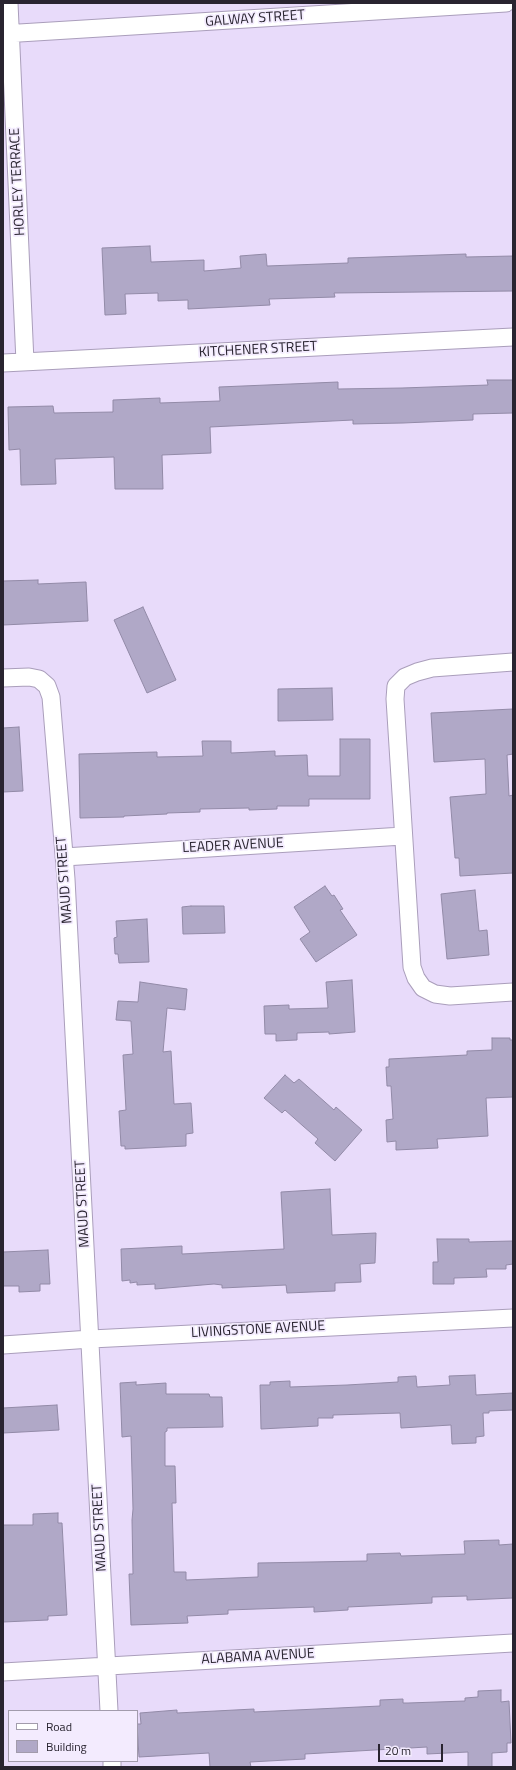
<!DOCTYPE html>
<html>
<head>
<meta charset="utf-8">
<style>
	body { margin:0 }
	#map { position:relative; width:516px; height:1770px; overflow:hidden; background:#e8dbfa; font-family:"Titillium Web",sans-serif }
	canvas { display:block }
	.frame { position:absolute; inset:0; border:4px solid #292430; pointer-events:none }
	.legend { position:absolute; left:8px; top:1710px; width:130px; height:52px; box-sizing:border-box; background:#f3ebfe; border:1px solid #a29bac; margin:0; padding:5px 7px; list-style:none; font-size:12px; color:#292430 }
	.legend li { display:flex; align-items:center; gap:8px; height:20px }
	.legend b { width:20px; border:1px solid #a29bac }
	.scale { position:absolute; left:378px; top:1744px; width:65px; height:18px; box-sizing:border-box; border:2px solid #292430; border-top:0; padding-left:5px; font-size:12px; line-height:14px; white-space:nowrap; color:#292430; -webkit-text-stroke:3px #f3ebfe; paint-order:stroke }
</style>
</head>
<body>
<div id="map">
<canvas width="516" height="1770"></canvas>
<div class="frame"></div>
<ul class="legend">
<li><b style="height:5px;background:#fff"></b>Road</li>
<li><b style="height:11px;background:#b0a8c7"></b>Building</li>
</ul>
<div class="scale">20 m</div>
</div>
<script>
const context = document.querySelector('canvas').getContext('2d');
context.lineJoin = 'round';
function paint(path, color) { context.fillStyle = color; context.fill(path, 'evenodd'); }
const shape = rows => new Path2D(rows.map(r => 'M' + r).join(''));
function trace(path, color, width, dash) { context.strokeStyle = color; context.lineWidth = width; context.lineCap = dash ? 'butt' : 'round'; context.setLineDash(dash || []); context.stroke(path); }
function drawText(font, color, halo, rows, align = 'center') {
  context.font = font + ' "Titillium Web",sans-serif'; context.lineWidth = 3.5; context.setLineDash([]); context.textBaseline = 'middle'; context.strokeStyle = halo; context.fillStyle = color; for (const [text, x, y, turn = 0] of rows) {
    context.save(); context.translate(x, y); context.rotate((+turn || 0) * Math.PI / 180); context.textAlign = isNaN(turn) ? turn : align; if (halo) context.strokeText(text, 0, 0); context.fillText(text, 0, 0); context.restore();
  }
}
const building = shape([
	[150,246,151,262,204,260,204,271,241,268,240,256,266,254,267,266,348,263,348,258,466,254,466,257,513,256,513,291,334,293,335,297,269,299,270,305,188,309,188,300,158,301,158,293,125,294,126,314,105,315,102,248,150,246],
	[487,380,513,380,513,413,473,414,473,420,403,423,353,424,353,420,210,427,211,453,162,455,163,489,115,489,114,457,55,459,56,484,21,485,20,449,9,450,8,407,53,406,54,413,113,412,113,400,160,398,160,403,220,401,219,387,338,382,338,389,402,388,488,385,487,380],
	[38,580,38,584,86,582,88,621,3,625,3,581,38,580],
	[143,607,176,680,147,693,114,620,143,607],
	[332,688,333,720,278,721,278,689,332,688],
	[513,709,513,754,507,755,509,796,513,795,513,873,460,876,459,858,455,858,450,797,486,794,485,759,434,762,431,713,513,709],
	[19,727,23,791,3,792,3,728,19,727],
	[340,739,370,739,370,799,309,799,309,806,277,806,277,809,249,810,249,808,200,809,200,812,167,813,167,814,124,816,124,817,80,818,79,754,157,752,157,757,203,756,202,741,231,741,231,753,275,751,275,756,307,755,308,776,340,776,340,739],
	[325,886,332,896,334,895,343,909,340,910,357,935,316,962,300,939,310,932,294,907,325,886],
	[475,890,479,931,487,930,489,955,447,959,441,894,475,890],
	[191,906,224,906,225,933,183,934,182,907,191,906],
	[147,919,149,962,119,963,118,954,115,954,114,938,117,937,116,921,147,919],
	[352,980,355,1032,329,1034,329,1032,297,1033,297,1040,276,1041,276,1034,265,1034,264,1006,289,1005,289,1009,328,1008,326,982,352,980],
	[140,982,187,989,185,1010,167,1008,163,1052,171,1051,174,1104,191,1103,193,1133,186,1134,186,1146,125,1149,125,1146,121,1146,119,1111,126,1110,123,1055,133,1054,131,1021,116,1020,118,1001,138,1002,140,982],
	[492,1038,510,1038,510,1040,513,1040,513,1097,486,1098,488,1136,437,1139,438,1148,396,1150,396,1141,387,1142,386,1120,393,1119,391,1086,387,1086,386,1067,389,1067,389,1059,467,1055,467,1051,492,1050,492,1038],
	[285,1075,294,1083,299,1079,334,1110,336,1107,362,1130,335,1161,315,1143,318,1139,303,1126,285,1110,282,1113,264,1098,285,1075],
	[330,1189,332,1235,376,1233,375,1263,360,1264,361,1282,335,1283,335,1291,287,1293,286,1285,222,1288,222,1285,214,1284,155,1289,155,1284,137,1285,137,1282,130,1283,130,1280,122,1281,121,1249,182,1246,182,1254,284,1249,281,1192,330,1189],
	[437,1239,469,1239,469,1242,513,1241,513,1264,506,1265,506,1269,486,1269,487,1277,454,1278,454,1284,433,1284,433,1262,438,1262,437,1239],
	[48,1250,50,1284,40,1284,40,1291,19,1292,19,1286,3,1286,3,1252,48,1250],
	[475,1375,476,1395,513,1393,513,1410,489,1411,489,1413,483,1413,484,1436,476,1437,476,1443,452,1444,451,1425,401,1428,400,1413,333,1415,333,1418,318,1418,318,1426,261,1429,260,1385,270,1385,270,1382,290,1381,290,1387,347,1385,398,1382,398,1377,416,1376,417,1387,450,1385,449,1376,475,1375],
	[136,1382,136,1385,166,1383,166,1394,209,1394,210,1397,222,1397,223,1427,167,1428,167,1431,165,1432,165,1466,175,1466,176,1503,172,1503,174,1572,186,1572,186,1580,258,1577,258,1563,367,1561,367,1554,400,1553,401,1556,465,1554,464,1541,499,1540,499,1545,513,1544,513,1598,467,1600,467,1596,432,1597,432,1603,348,1607,348,1610,314,1612,314,1607,228,1610,228,1614,187,1616,188,1623,131,1625,129,1574,133,1574,132,1520,133,1509,131,1436,122,1437,120,1383,136,1382],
	[57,1405,59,1430,3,1433,3,1408,57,1405],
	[58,1513,58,1523,62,1523,67,1615,48,1616,48,1620,3,1622,3,1525,33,1525,33,1514,58,1513],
	[501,1690,501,1702,509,1701,511,1743,507,1743,507,1752,492,1753,492,1767,468,1767,468,1752,427,1754,427,1747,305,1754,305,1759,250,1762,251,1767,210,1767,209,1753,139,1757,137,1724,141,1724,140,1713,177,1710,177,1713,254,1709,254,1712,380,1706,380,1700,403,1699,403,1703,408,1703,465,1701,465,1698,478,1697,478,1691,501,1690]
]);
paint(building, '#b0a8c7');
trace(building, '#928aa7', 1);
const street = shape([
	[9,3,25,362],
	[3,34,506,3],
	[3,363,513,337],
	[513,662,432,668,417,672,405,677,396,686,395,699,412,967,416,978,423,988,435,994,450,996,513,992],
	[3,678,29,677,39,679,47,686,51,697,66,879,109,1711],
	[64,857,403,836],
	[3,1345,91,1339,513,1318],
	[3,1672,513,1643],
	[112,1761,112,1767]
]);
trace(street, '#aa9ebb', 19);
trace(street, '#fff', 17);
drawText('14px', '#292430', '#f3ebfe', [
	["GALWAY STREET",255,19,-4],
	["HORLEY TERRACE",18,182,-93],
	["KITCHENER STREET",258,350,-3],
	["LEADER AVENUE",233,846,-3],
	["MAUD STREET",65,880,-94],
	["MAUD STREET",83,1204,-93],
	["LIVINGSTONE AVENUE",258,1330,-3],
	["MAUD STREET",100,1528,-93],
	["ALABAMA AVENUE",258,1657,-3]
]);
</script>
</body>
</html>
